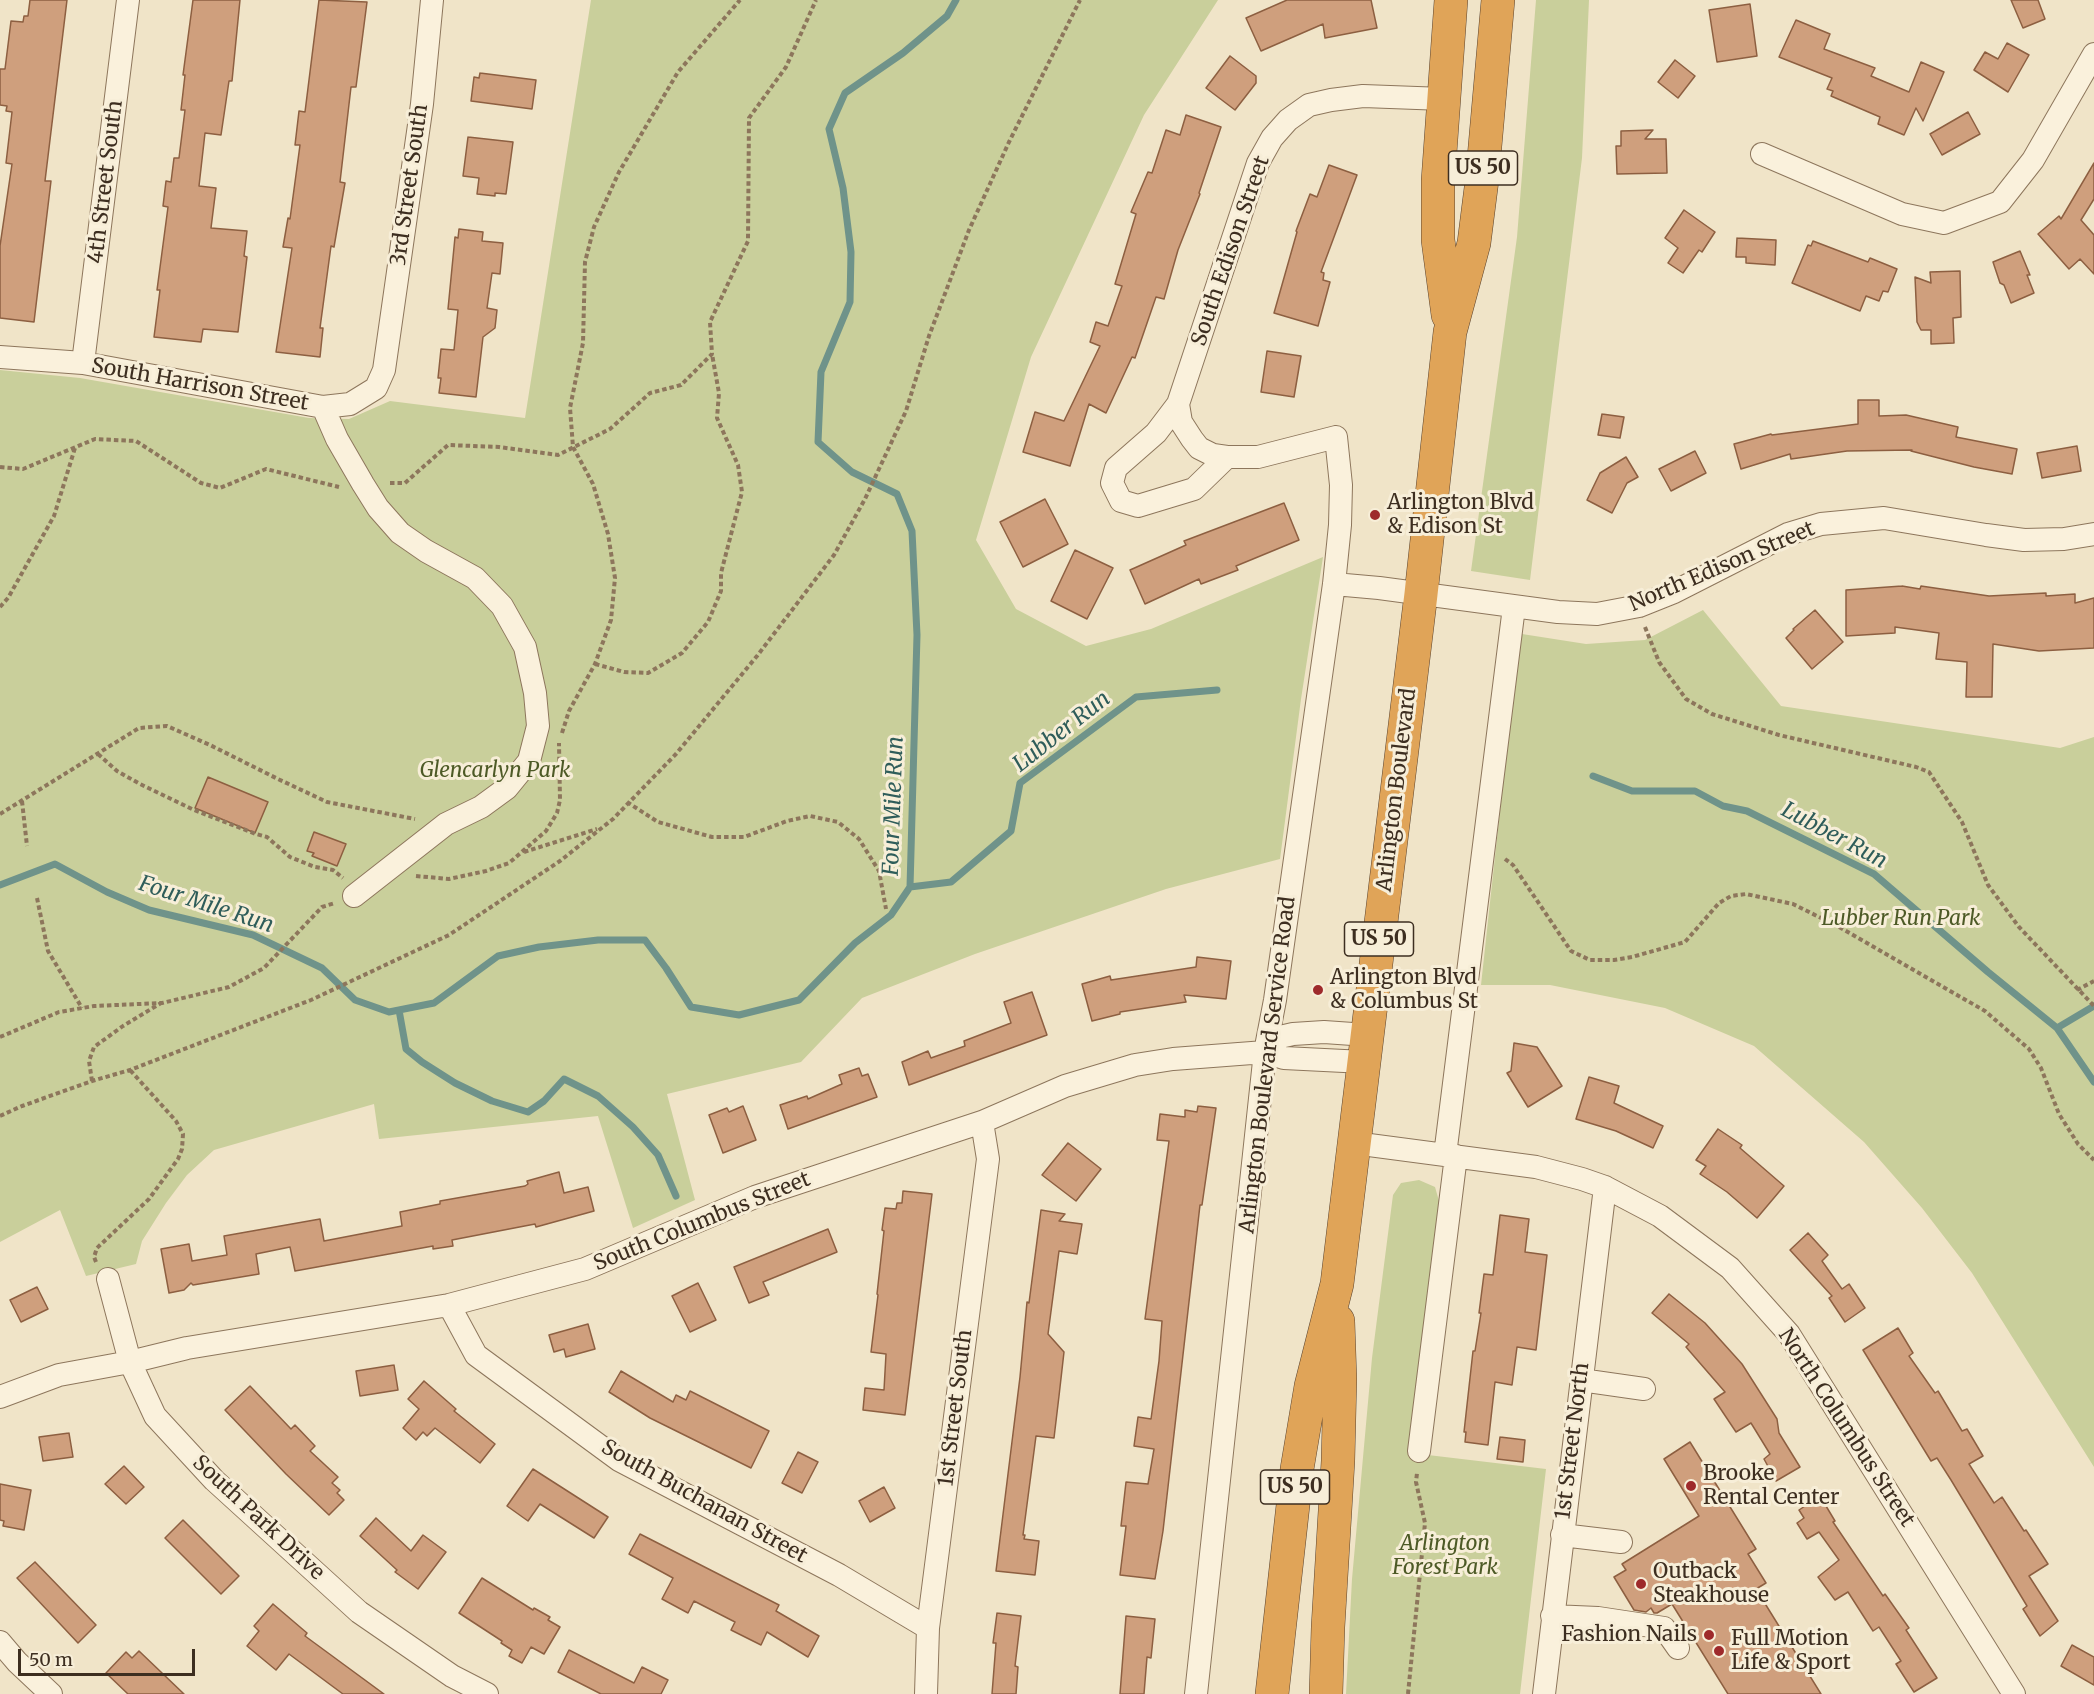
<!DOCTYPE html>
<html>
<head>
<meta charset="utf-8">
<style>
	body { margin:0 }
	#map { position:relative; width:2094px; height:1694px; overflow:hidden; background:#f0e4c8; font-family:Merriweather,serif }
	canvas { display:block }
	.scale { position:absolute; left:18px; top:1649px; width:177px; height:27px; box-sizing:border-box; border:3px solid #3d2e20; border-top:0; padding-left:8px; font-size:18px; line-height:21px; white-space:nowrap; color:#3d2e20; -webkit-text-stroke:4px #f7eed8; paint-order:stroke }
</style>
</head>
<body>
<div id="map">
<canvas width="2094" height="1694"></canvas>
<div class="scale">50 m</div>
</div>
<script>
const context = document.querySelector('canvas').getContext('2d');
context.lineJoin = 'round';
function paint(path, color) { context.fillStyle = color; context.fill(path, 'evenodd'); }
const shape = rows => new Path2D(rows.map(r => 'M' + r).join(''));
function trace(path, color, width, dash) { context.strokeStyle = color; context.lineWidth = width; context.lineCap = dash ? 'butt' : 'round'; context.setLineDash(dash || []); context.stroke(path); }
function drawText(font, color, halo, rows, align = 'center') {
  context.font = font + ' Merriweather,serif'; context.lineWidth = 6; context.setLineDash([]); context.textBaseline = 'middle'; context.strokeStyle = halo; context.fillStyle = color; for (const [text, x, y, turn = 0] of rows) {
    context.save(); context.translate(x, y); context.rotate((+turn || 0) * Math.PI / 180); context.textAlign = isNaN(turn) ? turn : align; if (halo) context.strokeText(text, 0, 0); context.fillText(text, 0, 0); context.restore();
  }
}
paint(shape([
	[591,0,1218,0,1144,115,1031,357,976,540,1016,609,1086,646,1151,629,1323,557,1301,699,1280,859,1166,889,975,954,862,998,801,1062,667,1094,695,1200,633,1228,598,1116,379,1139,374,1104,214,1150,187,1175,166,1203,142,1241,136,1264,86,1276,60,1210,0,1242,0,370,80,378,309,418,349,419,390,401,525,418],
	[1536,0,1589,0,1582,158,1530,580,1471,571,1517,237],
	[1703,610,1781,706,2060,748,2094,737,2094,1467,1972,1273,1922,1208,1864,1142,1754,1046,1665,1008,1550,985,1481,985,1504,774,1522,634,1586,644,1645,640],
	[1419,1180,1435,1187,1439,1201,1411,1453,1546,1469,1520,1694,1346,1694,1352,1579,1372,1358,1393,1195,1401,1183]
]), '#c9cf9b');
trace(shape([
	[1593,776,1632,791,1695,791,1723,806,1747,811,1874,874,1988,972,2057,1028,2094,1082],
	[0,885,55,864,107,892,149,910,253,935,322,968,355,1000,389,1012,434,1003,498,956,539,947,598,940,645,940,666,968,691,1007,739,1015,799,1000,855,943,891,915,910,887,917,635,912,531,897,494,852,472,818,442,821,372,850,302,851,252,843,188,829,129,845,93,903,53,947,16,956,0],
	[910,887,951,882,1011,831,1020,783,1136,697,1217,690],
	[399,1010,406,1049,422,1062,455,1083,492,1101,528,1112,544,1101,564,1079,598,1096,633,1127,658,1155,676,1196],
	[2057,1028,2094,1006]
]), '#6f938a', 7);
const building = shape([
	[30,0,67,0,45,181,51,181,34,322,0,318,0,246,12,164,6,163,12,112,6,111,7,106,0,105,0,69,5,69,11,21,23,22,24,16,28,16,30,0],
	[193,0,240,0,232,81,229,81,221,135,205,133,199,186,216,188,211,228,247,231,244,256,247,257,238,332,203,329,201,342,154,337,160,290,157,290,168,207,163,206,166,181,171,182,174,158,179,158,185,110,181,110,185,75,183,75,193,0],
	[319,0,367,2,356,87,351,87,340,182,345,183,334,247,331,246,320,328,323,328,320,357,276,352,292,248,283,247,288,218,290,219,300,145,295,145,299,111,305,112,319,0],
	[1287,0,1371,0,1377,28,1325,38,1323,24,1261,51,1246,18,1287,0],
	[2011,0,2038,0,2045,19,2023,28,2011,0],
	[1750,4,1757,56,1717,62,1709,10,1750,4],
	[1796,20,1830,34,1824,49,1875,68,1871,76,1909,92,1921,62,1944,72,1923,121,1916,108,1904,135,1878,124,1880,117,1831,96,1833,91,1827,89,1832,78,1779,57,1796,20],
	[2007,43,2029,55,2008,92,1974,70,1985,52,1998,59,2007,43],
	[1230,56,1256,76,1256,83,1235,110,1206,88,1230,56],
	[1675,60,1695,76,1678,98,1658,82,1675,60],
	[480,73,536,80,532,109,471,101,474,77,479,78,480,73],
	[1968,112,1980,134,1942,155,1930,134,1968,112],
	[1186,115,1221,127,1199,193,1200,194,1178,250,1164,299,1156,297,1135,358,1132,357,1106,413,1089,404,1070,466,1023,452,1035,412,1064,421,1100,346,1090,342,1096,322,1108,326,1122,286,1115,284,1136,214,1131,212,1148,172,1152,173,1166,130,1180,135,1186,115],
	[1653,130,1645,139,1666,139,1667,173,1617,174,1616,146,1621,146,1621,131,1653,130],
	[468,137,513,142,506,194,495,193,495,196,477,194,479,178,463,176,468,137],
	[2094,163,2094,199,2081,220,2094,235,2094,274,2080,259,2069,269,2038,234,2059,216,2061,219,2094,163],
	[1329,165,1357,175,1321,272,1324,273,1323,280,1330,282,1318,326,1274,313,1297,232,1296,231,1310,194,1317,197,1329,165],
	[1684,210,1715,232,1702,252,1699,250,1683,273,1668,263,1678,248,1665,238,1684,210],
	[459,229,483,232,482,241,503,243,500,274,492,273,487,308,497,310,495,328,483,337,476,397,439,393,441,378,438,378,441,349,454,350,458,310,448,309,455,237,458,238,459,229],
	[1737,238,1776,240,1775,265,1746,263,1746,257,1736,257,1737,238],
	[1813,241,1868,262,1870,258,1897,269,1888,292,1883,291,1879,301,1866,296,1860,311,1792,283,1808,245,1811,246,1813,241],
	[2020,251,2030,275,2027,275,2034,293,2011,303,2004,285,2000,283,1993,262,2020,251],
	[1960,271,1961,317,1953,318,1954,343,1931,344,1931,330,1921,330,1917,322,1915,277,1931,283,1930,272,1960,271],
	[1267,351,1301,356,1294,397,1261,392,1267,351],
	[1858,400,1879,400,1879,416,1906,415,1958,427,1956,437,2017,449,2012,474,1974,467,1911,451,1912,450,1847,451,1791,459,1790,454,1741,469,1734,444,1771,434,1772,435,1858,424,1858,400],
	[1602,414,1624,417,1620,438,1598,435,1602,414],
	[2077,446,2081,471,2042,478,2037,453,2077,446],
	[1695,451,1706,473,1671,491,1659,469,1695,451],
	[1626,457,1638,477,1627,483,1612,513,1587,500,1600,473,1626,457],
	[1045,499,1068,544,1023,567,1000,522,1045,499],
	[1284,503,1299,540,1236,566,1238,570,1201,584,1199,579,1145,604,1130,570,1186,545,1184,541,1284,503],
	[1075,550,1113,568,1087,619,1051,601,1075,550],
	[1902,586,1920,589,1921,586,1989,596,2046,593,2046,596,2075,594,2075,603,2094,598,2094,648,2039,651,1993,644,1992,697,1966,697,1967,662,1936,659,1939,633,1895,627,1895,633,1846,636,1846,590,1902,586],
	[1815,610,1843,642,1812,669,1786,638,1794,630,1793,629,1815,610],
	[208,777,268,802,255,833,195,808,208,777],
	[314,832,346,844,337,866,312,856,314,853,307,851,314,832],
	[1197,957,1231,961,1226,999,1184,995,1186,1002,1120,1012,1120,1014,1092,1021,1082,984,1110,976,1111,980,1196,967,1197,957],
	[1032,992,1047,1035,909,1085,902,1062,928,1051,931,1058,965,1046,964,1041,1011,1023,1004,1002,1032,992],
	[1514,1043,1537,1047,1562,1086,1528,1107,1507,1073,1511,1071,1514,1043],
	[859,1068,862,1076,868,1074,877,1097,788,1129,780,1105,807,1096,808,1099,842,1084,839,1075,859,1068],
	[1589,1077,1619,1086,1614,1103,1663,1126,1653,1148,1616,1131,1576,1119,1589,1077],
	[743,1106,756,1140,723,1153,709,1115,727,1108,729,1112,743,1106],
	[1198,1106,1216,1108,1202,1205,1200,1205,1163,1531,1155,1579,1120,1575,1126,1526,1121,1526,1126,1482,1148,1484,1154,1449,1134,1446,1138,1417,1151,1419,1159,1361,1162,1321,1145,1319,1169,1141,1157,1140,1160,1114,1185,1117,1185,1110,1197,1112,1198,1106],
	[1718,1129,1742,1145,1740,1148,1784,1186,1757,1218,1727,1192,1700,1174,1706,1166,1696,1160,1718,1129],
	[1068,1143,1101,1169,1076,1201,1042,1175,1068,1143],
	[559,1172,564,1193,588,1187,594,1211,536,1227,535,1224,452,1240,453,1246,433,1249,433,1246,295,1271,290,1247,256,1254,259,1274,193,1285,191,1283,184,1290,169,1293,161,1249,189,1244,192,1261,227,1255,224,1236,320,1219,324,1241,402,1226,400,1212,440,1204,440,1201,525,1186,528,1184,527,1181,559,1172],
	[903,1191,932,1194,905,1415,863,1410,865,1388,884,1390,886,1354,871,1352,878,1295,877,1294,884,1231,882,1230,885,1208,896,1209,897,1203,902,1203,903,1191],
	[1041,1210,1065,1214,1059,1221,1082,1224,1077,1254,1059,1251,1048,1334,1064,1352,1059,1396,1054,1438,1036,1436,1023,1535,1025,1535,1024,1539,1039,1541,1035,1575,996,1571,1020,1377,1027,1302,1029,1303,1041,1210],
	[1500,1215,1529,1219,1525,1252,1547,1255,1536,1350,1517,1347,1512,1385,1495,1382,1488,1445,1465,1442,1466,1432,1464,1432,1473,1351,1475,1351,1481,1313,1479,1313,1484,1274,1493,1275,1500,1215],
	[828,1229,837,1252,763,1282,769,1295,749,1303,734,1267,828,1229],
	[1808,1233,1828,1255,1822,1261,1842,1289,1849,1284,1865,1308,1845,1322,1829,1298,1832,1296,1790,1250,1808,1233],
	[698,1283,716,1320,690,1332,672,1296,698,1283],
	[37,1287,48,1309,21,1322,10,1300,37,1287],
	[1669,1294,1705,1323,1742,1364,1777,1419,1779,1433,1800,1467,1776,1481,1764,1459,1770,1454,1751,1423,1736,1432,1714,1399,1725,1392,1686,1347,1689,1344,1652,1313,1669,1294],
	[588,1324,595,1349,566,1357,564,1349,554,1352,549,1335,588,1324],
	[1898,1328,1913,1353,1909,1356,1935,1393,1938,1391,1962,1431,1967,1429,1983,1456,1969,1464,1994,1503,2002,1497,2024,1531,2026,1530,2048,1564,2029,1576,2058,1621,2040,1636,2023,1609,2027,1606,1951,1480,1937,1458,1931,1461,1863,1350,1898,1328],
	[394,1365,398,1390,360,1396,356,1371,394,1365],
	[621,1371,673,1402,676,1395,686,1400,690,1391,769,1431,751,1468,650,1418,609,1392,621,1371],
	[424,1381,456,1409,454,1411,495,1444,480,1463,435,1428,427,1436,423,1432,416,1440,403,1428,419,1409,408,1399,424,1381],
	[250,1386,291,1429,295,1425,315,1446,310,1451,338,1477,332,1483,340,1490,337,1493,344,1500,329,1515,286,1474,225,1410,250,1386],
	[69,1433,73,1457,43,1461,39,1437,69,1433],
	[1500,1437,1525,1440,1523,1462,1497,1459,1500,1437],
	[1690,1442,1756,1549,1748,1554,1766,1583,1756,1589,1821,1694,1728,1694,1672,1604,1657,1613,1654,1613,1651,1608,1646,1612,1634,1610,1614,1577,1626,1570,1622,1564,1699,1516,1664,1459,1690,1442],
	[798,1452,818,1462,802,1493,782,1483,798,1452],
	[124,1466,144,1487,126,1504,105,1484,124,1466],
	[533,1469,608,1517,594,1538,540,1504,528,1521,507,1506,533,1469],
	[0,1484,31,1490,24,1530,3,1526,4,1521,0,1520,0,1484],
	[884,1487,895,1508,870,1522,859,1501,884,1487],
	[1820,1496,1835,1521,1833,1522,1883,1596,1885,1594,1909,1628,1906,1630,1937,1678,1914,1692,1896,1664,1901,1661,1879,1627,1873,1631,1848,1592,1835,1600,1818,1577,1839,1560,1819,1532,1807,1539,1797,1523,1804,1518,1799,1510,1820,1496],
	[376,1518,411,1551,423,1535,446,1552,418,1589,395,1572,397,1570,360,1536,376,1518],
	[183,1520,239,1576,221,1594,165,1538,183,1520],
	[640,1534,779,1605,776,1611,819,1636,808,1657,767,1632,761,1645,731,1630,735,1622,694,1601,688,1613,662,1599,673,1578,629,1554,640,1534],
	[35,1562,96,1625,78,1643,17,1578,35,1562],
	[482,1578,533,1610,534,1608,550,1617,548,1620,560,1627,544,1654,531,1647,522,1663,509,1656,512,1650,501,1643,502,1641,459,1613,482,1578],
	[273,1604,307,1633,305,1636,384,1694,343,1694,289,1654,276,1670,247,1646,259,1631,254,1626,273,1604],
	[997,1613,1021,1616,1015,1666,1018,1667,1016,1694,992,1694,996,1643,993,1643,997,1613],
	[1126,1616,1155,1619,1151,1658,1147,1657,1144,1694,1120,1694,1126,1616],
	[2072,1645,2094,1657,2094,1685,2061,1666,2072,1645],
	[569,1650,634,1683,642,1667,668,1680,661,1694,601,1694,558,1672,569,1650],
	[139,1651,184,1694,128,1694,106,1673,126,1652,132,1658,139,1651]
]);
paint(building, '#cf9f7d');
trace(building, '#8d5f41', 1.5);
const minor = shape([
	[1762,154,1902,214,1944,223,2000,202,2033,160,2094,54],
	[0,357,83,363,323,407,350,404,376,388,384,370,422,104,432,0],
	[83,363,128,0],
	[1178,404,1156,433,1116,468,1112,483,1121,501,1138,506,1194,489,1227,457],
	[323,407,337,439,363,484,378,508,400,533,426,551,475,578,502,606,525,647,535,693,538,726,529,761,507,788,481,807,446,824,354,896],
	[1334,584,1379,588,1558,612,1597,614,1639,606,1674,592,1788,534,1821,524,1884,518,1986,535,2024,540,2064,539,2094,534],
	[1265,1052,1280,1037,1293,1034,1324,1032,1367,1035],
	[1354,1143,1536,1167,1582,1179,1605,1187,1660,1216,1730,1268,1789,1334,2014,1694],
	[1445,1155,1514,607],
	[108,1279,130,1362,155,1416,214,1480,359,1612,452,1676,487,1694],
	[449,1305,476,1355,619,1460,839,1575,928,1628],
	[1581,1380,1644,1389],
	[0,1397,59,1375,130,1362,187,1348,449,1305,585,1269,755,1197,982,1122,1065,1086,1135,1065,1173,1059,1265,1052,1284,1058,1364,1062],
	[1419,1451,1456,1156],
	[1562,1535,1621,1542],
	[1552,1616,1598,1618,1664,1628,1678,1648],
	[0,1642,17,1662,51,1694],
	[926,1694,928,1628,988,1159,982,1122],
	[1196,1694,1265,1052,1275,1000,1334,584,1340,525,1341,485,1336,437,1258,457,1227,457,1213,455,1199,448,1192,439,1181,422,1178,404,1258,163,1272,138,1288,120,1309,105,1331,100,1363,96,1444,99],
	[1544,1694,1605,1187]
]);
const highway = shape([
	[1448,315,1438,240,1438,181,1451,0],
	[1272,1694,1297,1469,1311,1386,1337,1284,1421,594,1450,332,1474,243,1482,180,1498,0],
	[1326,1694,1328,1627,1338,1461,1340,1379,1338,1321]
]);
trace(minor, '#8d765c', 24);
trace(highway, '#5b4430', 34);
trace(shape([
	[0,467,23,469,95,439,136,441,201,483,220,488,266,469,339,487],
	[390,483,405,483,448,445,499,447,558,455,610,429,650,393,681,385,712,354,710,322,748,241,749,118,786,67,816,0],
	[0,607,8,598,54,516,75,448],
	[1645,627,1659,662,1686,699,1712,714,1779,735,1916,767,1929,772,1962,822,1988,885,2019,927,2094,1006],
	[595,664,624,672,648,673,682,653,708,622,721,591,721,573,742,492,738,465,717,418,719,393,712,354],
	[562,733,569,711,595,664,611,620,615,578,608,534,593,484,573,447,570,408,583,343,585,262,594,227,619,172,678,72,740,0],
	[98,754,117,771,140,784,194,810,256,834,267,837,290,857,315,867,333,870,343,878],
	[22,801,27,846],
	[627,802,658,822,712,837,744,837,787,821,810,816,838,822,859,839,879,871,886,909],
	[0,814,139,728,167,726,210,745,278,779,327,802,415,819],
	[524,852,597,829],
	[1505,859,1513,865,1571,951,1590,960,1614,960,1632,957,1685,942,1719,903,1731,896,1746,894,1793,904,1839,927,1985,1011,2029,1049,2041,1068,2059,1114,2078,1144,2094,1160],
	[416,876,449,879,486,871,509,863,546,831,557,813,560,800,559,743],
	[37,898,48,951,82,1008],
	[2077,990,2094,981],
	[0,1037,59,1012,94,1006,162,1003,229,987,264,968,322,907,335,903],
	[92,1081,89,1061,94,1047,123,1026,161,1003],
	[0,1116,22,1106,92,1081,130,1070,311,1000,449,935,560,861,613,819,676,754,757,656,834,555,865,499,906,411,929,336,969,230,1009,142,1080,0],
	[96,1262,94,1257,97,1248,149,1199,178,1159,182,1149,183,1134,176,1121,130,1070],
	[1408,1694,1425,1523,1416,1482,1417,1473]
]), '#8d765c', 4, [4.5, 3]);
trace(minor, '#faf1dc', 22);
trace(highway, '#e0a458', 33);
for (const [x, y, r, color] of [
	[1375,515,6,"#9e2a2b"],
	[1318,990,6,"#9e2a2b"],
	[1691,1486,6,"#9e2a2b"],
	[1641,1584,6,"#9e2a2b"],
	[1709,1635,6,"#9e2a2b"],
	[1719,1651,6,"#9e2a2b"]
]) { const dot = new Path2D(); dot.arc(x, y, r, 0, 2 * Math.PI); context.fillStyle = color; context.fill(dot); trace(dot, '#f7eed8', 2); }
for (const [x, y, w] of [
	[1483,168,69],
	[1379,939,69],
	[1295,1487,69]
]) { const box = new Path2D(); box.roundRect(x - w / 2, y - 17, w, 34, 4.5); context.fillStyle = '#f7eed8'; context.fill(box); trace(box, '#3d2e20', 1.5); }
drawText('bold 20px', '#3d2e20', null, [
	["US 50",1483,168],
	["US 50",1379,939],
	["US 50",1295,1487]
]);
drawText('21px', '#3d2e20', '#f7eed8', [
	["4th Street South",106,182,-83],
	["3rd Street South",410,185,-82],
	["South Edison Street",1231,251,-71],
	["South Harrison Street",200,385,10],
	["North Edison Street",1722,567,-23],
	["Arlington Boulevard",1397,790,-83],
	["Arlington Boulevard Service Road",1268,1065,-83],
	["South Columbus Street",702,1222,-22],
	["1st Street South",956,1408,-83],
	["North Columbus Street",1846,1428,57],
	["1st Street North",1573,1441,-83],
	["South Buchanan Street",704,1502,29],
	["South Park Drive",258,1518,43]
]);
drawText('21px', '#3d2e20', '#f7eed8', [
	["Arlington Blvd",1387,503],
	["& Edison St",1387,527],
	["Arlington Blvd",1330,978],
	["& Columbus St",1330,1002],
	["Brooke",1703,1474],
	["Rental Center",1703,1498],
	["Outback",1653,1572],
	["Steakhouse",1653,1596],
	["Fashion Nails",1697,1635,"right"],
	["Full Motion",1731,1639],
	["Life & Sport",1731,1663]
], 'left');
drawText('italic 21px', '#4d5a26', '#f7eed8', [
	["Glencarlyn Park",495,771],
	["Lubber Run Park",1901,919],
	["Arlington",1445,1544],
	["Forest Park",1445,1568]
]);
drawText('italic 22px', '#2f5d5a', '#f7eed8', [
	["Lubber Run",1062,732,-38],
	["Four Mile Run",894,806,-88],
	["Lubber Run",1834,836,28],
	["Four Mile Run",206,905,18]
]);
</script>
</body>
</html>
